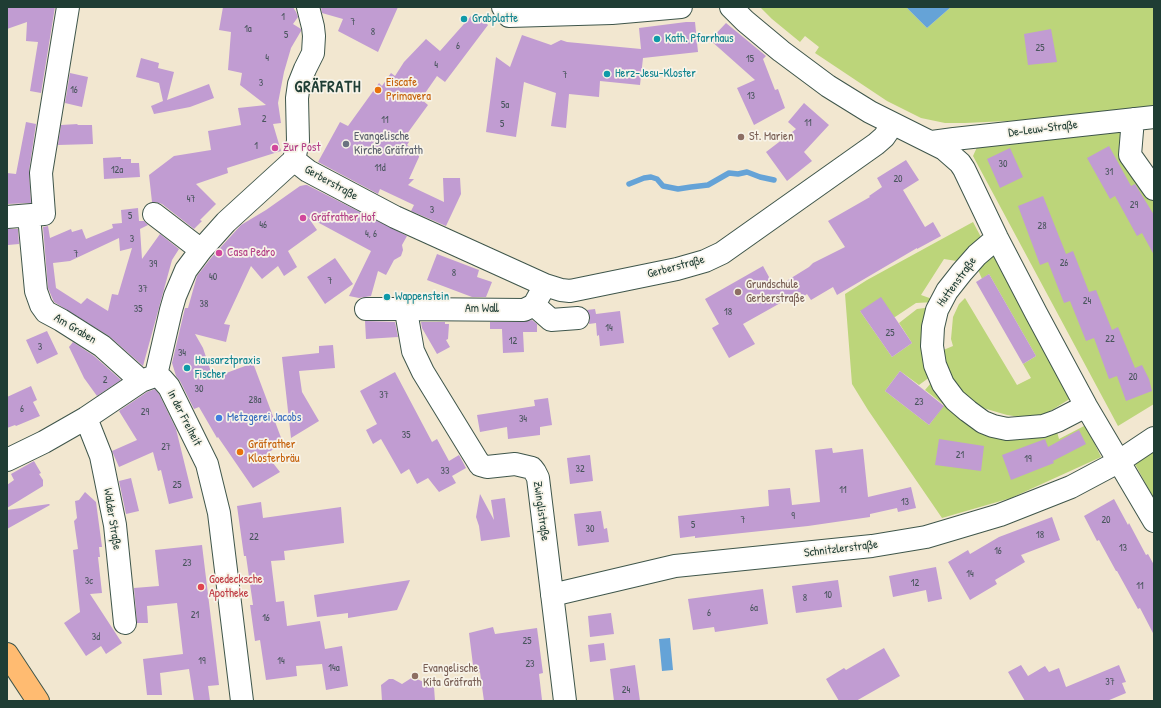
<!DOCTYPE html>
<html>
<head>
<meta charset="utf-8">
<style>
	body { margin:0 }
	#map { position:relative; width:1161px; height:708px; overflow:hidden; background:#f2e7d0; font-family:"Patrick Hand",sans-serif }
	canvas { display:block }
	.frame { position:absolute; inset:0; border:8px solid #1f3d34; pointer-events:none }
</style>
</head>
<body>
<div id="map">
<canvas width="1161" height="708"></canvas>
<div class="frame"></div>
</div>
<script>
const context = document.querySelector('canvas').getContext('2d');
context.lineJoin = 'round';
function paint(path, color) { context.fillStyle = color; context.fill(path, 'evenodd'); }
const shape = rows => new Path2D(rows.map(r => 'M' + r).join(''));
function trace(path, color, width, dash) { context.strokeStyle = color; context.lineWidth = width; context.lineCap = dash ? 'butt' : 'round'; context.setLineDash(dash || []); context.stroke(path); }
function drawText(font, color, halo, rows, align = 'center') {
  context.font = font + ' "Patrick Hand",sans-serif'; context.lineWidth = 3.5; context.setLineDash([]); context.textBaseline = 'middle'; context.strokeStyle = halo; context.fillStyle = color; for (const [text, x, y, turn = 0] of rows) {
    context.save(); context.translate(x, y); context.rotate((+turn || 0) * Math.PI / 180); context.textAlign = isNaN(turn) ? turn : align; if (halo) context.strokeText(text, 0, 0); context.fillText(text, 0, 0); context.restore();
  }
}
paint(shape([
	[760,7,906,7,927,28,951,7,1154,7,1154,109,1049,119,965,123,945,123,921,118,887,101,815,53,819,47,805,36,800,42,772,19],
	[1123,123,1154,200,1154,404,1118,426,973,156,978,145],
	[973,222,982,239,963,262,944,259,921,295,935,300,934,302,916,303,895,317,860,311,892,357,912,343,899,323,917,309,932,307,934,374,919,385,900,371,885,391,929,425,944,405,925,390,936,377,965,416,1056,428,1059,439,1086,425,1101,457,1011,498,942,518,868,410,852,384,845,294,867,280],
	[991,251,1073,397,1042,416,1026,418,1007,415,983,408,960,390,947,378,941,351,953,346,951,339,953,317,959,304,965,298,1017,385,1031,378,1023,364,1036,356,989,274,982,279,975,263],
	[1154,450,1154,499,1135,464]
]), '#bcd57a');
paint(shape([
	[906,7,951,7,927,28],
	[670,638,673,670,662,671,659,639]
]), '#65a3d7');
trace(shape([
	[629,184,644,178,651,177,657,179,663,186,678,189,691,187,708,185,729,173,738,174,747,172,760,177,774,180]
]), '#65a3d7', 5.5);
paint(shape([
	[7,7,55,7,41,93,30,91,38,42,26,41,27,22,7,29],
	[223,7,293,7,296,12,298,17,293,24,301,29,301,31,291,48,284,72,278,103,281,123,273,124,281,151,227,168,228,173,196,184,216,204,200,220,202,221,194,229,162,204,156,202,152,202,149,175,174,156,211,150,208,131,241,125,238,108,266,105,240,85,242,73,228,70,231,32,219,30],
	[321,7,398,7,378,52,338,31,343,19,322,13],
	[471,16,484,21,488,25,445,82,437,76,421,99,428,105,404,138,409,142,407,145,419,152,419,157,409,179,414,179,408,185,444,202,443,178,460,178,461,194,446,226,411,211,414,205,380,189,378,194,318,162,340,122,348,126,379,83,382,86,391,73,395,76,404,62,426,39,440,51],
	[686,22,695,22,698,52,643,58,640,85,600,81,599,97,569,94,566,128,551,126,556,93,524,82,516,137,486,132,496,57,510,67,522,35,551,45,561,40,567,42,641,49,639,28],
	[726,23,766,56,763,59,775,90,778,89,785,108,754,125,737,88,755,80,710,40],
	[1051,29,1057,62,1028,65,1024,34],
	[141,58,159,63,158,68,174,72,167,100,209,84,214,98,190,107,154,114,151,106,163,101,159,83,136,77],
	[70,73,88,77,82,107,65,103],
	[804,103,829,125,804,152,812,161,787,181,766,152,796,129,788,122],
	[26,122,36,124,29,171,31,203,7,204,7,173,16,174],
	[78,124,77,125,92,125,93,144,58,145,61,125],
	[1109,146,1131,186,1135,184,1154,215,1154,255,1142,233,1137,236,1115,196,1110,199,1087,158],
	[1010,148,1023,177,1000,188,987,159],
	[121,157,121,159,131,159,131,163,139,163,140,177,104,179,103,158],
	[906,160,919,180,903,190,925,227,933,222,941,236,917,249,917,248,837,295,833,287,811,300,807,294,803,297,800,292,743,324,755,344,729,358,712,328,719,324,705,299,763,266,775,288,809,267,813,263,845,247,828,221,870,197,869,196,882,187,877,178],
	[305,185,307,185,407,236,402,245,403,250,401,256,394,260,386,275,378,271,371,296,359,298,349,296,371,251,308,217,317,230,288,251,297,267,284,276,278,266,262,279,251,266,224,324,230,325,226,342,195,334,203,348,213,378,253,363,283,443,266,454,280,472,253,488,218,437,217,438,199,407,194,409,180,381,176,376,172,363,185,308,188,308,197,276,211,258,241,225,266,210,300,186],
	[1043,196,1066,254,1073,251,1089,292,1096,290,1112,330,1118,327,1135,368,1142,365,1149,379,1152,391,1126,401,1117,376,1109,379,1094,338,1086,341,1070,301,1064,303,1048,262,1040,265,1018,206],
	[138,208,139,221,144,221,148,225,140,229,142,259,160,234,179,249,172,260,143,366,109,336,54,302,48,288,43,227,48,226,50,238,71,229,72,232,82,229,86,239,113,228,112,224,122,223,121,210],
	[119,238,120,251,132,248,118,295,112,294,108,311,87,298,81,304,56,288,53,263,70,261],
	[7,229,18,229,19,244,8,245],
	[437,254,479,270,477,277,492,282,486,297,472,297,427,280],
	[335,258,353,284,325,304,307,277],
	[989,274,1036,356,1023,364,976,282],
	[881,297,912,343,892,357,860,311],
	[595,309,596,314,620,311,624,343,600,346,599,335,597,336,596,323,589,324,590,317,587,310],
	[532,320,537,324,537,332,523,332,524,352,503,353,502,329,490,329,490,322,524,322],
	[365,321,395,322,398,337,366,339],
	[421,322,445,322,445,324,449,324,448,339,446,340,450,347,437,354,422,328],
	[47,331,58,354,37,364,26,340],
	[73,342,94,356,121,380,97,396,84,378,69,347],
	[333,345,335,368,299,371,302,392,319,421,291,438,282,357,319,353,319,346],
	[900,371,944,406,929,425,885,391],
	[395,372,432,442,437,439,449,461,459,455,466,468,452,476,456,483,439,492,428,478,417,484,409,469,401,474,381,439,373,444,366,430,377,424,360,391],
	[31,386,37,400,33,402,40,416,16,426,15,425,7,428,7,397],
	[155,389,159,394,176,429,193,498,169,504,161,470,158,471,153,452,119,467,112,451,137,440,119,411,147,392],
	[548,398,552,425,540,427,540,435,508,439,507,427,480,432,477,415,535,406,534,400],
	[1079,430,1086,444,1053,461,1054,463,1011,480,1002,455,1045,439,1048,447],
	[939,439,984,446,981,471,935,465],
	[832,448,833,453,863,449,868,497,911,487,916,508,898,512,897,508,870,514,870,517,808,526,695,538,695,536,680,538,678,516,769,506,768,490,790,488,792,505,820,502,815,450],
	[590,455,593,481,570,484,567,458],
	[34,461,41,473,39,474,43,480,43,486,7,508,7,485,14,480,11,474],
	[131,478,139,511,126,514,119,481],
	[85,492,96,502,102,547,99,547,100,557,98,557,102,593,90,594,122,643,106,654,101,646,86,656,64,623,80,612,73,550,78,549,74,521,77,518,75,501,79,500],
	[480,494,494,520,491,500,505,498,510,537,481,541,479,526,476,517],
	[1114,499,1128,525,1129,523,1146,555,1148,554,1154,565,1154,635,1140,608,1138,609,1117,571,1116,571,1099,540,1097,541,1084,516],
	[261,502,263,518,341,507,344,543,284,551,285,560,271,561,276,602,284,601,287,626,320,621,325,649,342,646,348,686,326,690,322,664,296,666,297,676,266,680,260,640,255,641,250,605,253,605,246,556,244,556,237,506],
	[49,504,50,505,7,529,7,510],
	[601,511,604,529,607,528,609,542,578,546,574,514],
	[1052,517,1060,540,1021,555,1025,562,995,580,997,584,970,600,948,562,968,550,970,554,999,537],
	[202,545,219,685,208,686,210,701,194,701,189,669,160,673,162,695,147,695,143,659,183,654,177,603,147,606,148,623,137,623,134,588,159,586,155,550],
	[936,567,942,599,928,602,926,590,893,597,889,576],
	[410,580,397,610,348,618,348,613,317,617,314,595],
	[838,580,842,607,796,613,792,586],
	[763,589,768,624,715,632,714,627,693,630,688,599],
	[611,613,614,634,590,637,588,616],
	[493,627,495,634,537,628,543,673,539,674,542,700,484,701,480,672,477,673,476,665,473,665,469,633],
	[604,643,606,660,590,662,588,645],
	[884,648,900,676,856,701,839,701,826,679,844,668,846,670],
	[635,665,640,701,614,701,610,669],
	[1021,665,1028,676,1045,666,1049,672,1059,668,1066,687,1119,665,1126,682,1122,683,1126,693,1107,701,1025,701,1008,672],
	[413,677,434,687,435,701,382,701,381,685,389,679,393,679,402,684]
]), '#c19cd2');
const minor = shape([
	[503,7,509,16,612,13,681,7],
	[731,7,745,21,781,51,828,86,870,112,944,149,960,163,964,169,997,238,1036,313,1086,406,1154,521],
	[1133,119,1130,155,1154,189],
	[932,142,954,139,1154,117],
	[294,160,308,171,395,217,545,285,561,290,570,291,677,269,705,261,722,253,876,144,884,137,893,124],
	[294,160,298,141,297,98,299,84,305,69,313,53,314,36,313,27,308,7],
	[154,214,201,250],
	[29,216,36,291,41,305,46,312,61,320,102,346,141,381],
	[7,217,44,214,41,173,68,7],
	[997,238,977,255,962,272,947,291,937,310,933,327,932,346,935,365,943,384,955,400,968,411,983,422,993,426,1007,429,1043,426,1057,421,1086,406],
	[545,285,534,305,524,310,407,309,407,317,413,351,423,372,480,465,487,467,515,464,532,468,535,472,538,478,565,701],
	[534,305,551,320,578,318],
	[366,309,407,309],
	[156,375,162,379,169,387,207,464,219,513,242,701],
	[156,375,171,310,175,296,186,270,201,250,226,222,294,160],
	[86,418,101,456,115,525,125,623],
	[7,460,44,442,86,418,141,381,155,376],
	[552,595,675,566,872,546,926,537,1000,515,1071,487,1118,462,1154,438]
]);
const major = shape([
	[7,654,38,701]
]);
trace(minor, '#3f564b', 24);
trace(major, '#3f564b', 24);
trace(minor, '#fff', 22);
trace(major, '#ffbb71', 22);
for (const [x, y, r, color] of [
	[464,19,4,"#0f9aa8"],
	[657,39,4,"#0f9aa8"],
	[607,74,4,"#0f9aa8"],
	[378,90,4,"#e8710a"],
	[741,137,4,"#8d6e63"],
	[346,144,4,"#6b7280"],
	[275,148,4,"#d1479c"],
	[303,218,4,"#d1479c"],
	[219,253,4,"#d1479c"],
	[738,292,4,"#8d6e63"],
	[387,297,4,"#0f9aa8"],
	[187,368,4,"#0f9aa8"],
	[219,418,4,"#3f7fe0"],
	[240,452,4,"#e8710a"],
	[201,587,4,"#e0444e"],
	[415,676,4,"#8d6e63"]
]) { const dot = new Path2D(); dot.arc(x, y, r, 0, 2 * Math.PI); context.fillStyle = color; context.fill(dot); trace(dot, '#f7f3e8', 1.5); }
drawText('10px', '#48555c', null, [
	["1",283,17],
	["7",353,22],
	["1a",248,29],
	["8",373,32],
	["5",286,35],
	["6",458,46],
	["25",1040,48],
	["4",267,58],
	["15",750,59],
	["4",436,65],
	["7",565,75],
	["3",261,83],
	["16",74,90],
	["13",751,96],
	["5a",505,105],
	["2",264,119],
	["11",385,120],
	["11",808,123],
	["5",502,124],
	["1",256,146],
	["30",1003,164],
	["11d",380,168],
	["12a",117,170],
	["31",1109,172],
	["20",898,179],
	["47",191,199],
	["29",1134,205],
	["3",432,210],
	["5",130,216],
	["46",263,225],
	["28",1042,226],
	["4, 6",371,234],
	["3",132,239],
	["7",76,254],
	["26",1064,263],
	["39",153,264],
	["8",454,273],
	["40",213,277],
	["7",330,281],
	["37",143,289],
	["24",1087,301],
	["38",204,304],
	["35",138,309],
	["18",728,312],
	["14",609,328],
	["25",890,333],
	["22",1110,339],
	["12",513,341],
	["3",40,347],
	["34",182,353],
	["20",1133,377],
	["2",105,380],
	["30",199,389],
	["37",384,395],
	["28a",255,400],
	["23",919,402],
	["6",22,409],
	["29",145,412],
	["34",523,419],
	["35",406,435],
	["27",166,447],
	["21",960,455],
	["19",1028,459],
	["32",580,469],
	["33",445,471],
	["25",177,485],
	["11",843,490],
	["13",905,502],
	["9",793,516],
	["7",743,520],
	["20",1106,520],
	["5",693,525],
	["30",590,529],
	["18",1040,535],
	["22",254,537],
	["13",1123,548],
	["16",998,551],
	["23",187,563],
	["14",970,574],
	["3c",89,581],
	["12",915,583],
	["11",1140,586],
	["10",828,595],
	["8",805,598],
	["6a",754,608],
	["6",709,613],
	["21",195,615],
	["16",266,618],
	["3d",96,637],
	["25",527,641],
	["19",202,661],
	["14",281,661],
	["23",530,664],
	["14a",334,668],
	["37",1110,682],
	["24",626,690]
]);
drawText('12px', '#0d838f', '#f7f3e8', [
	["Grabplatte",472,19],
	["Kath. Pfarrhaus",665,39],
	["Herz-Jesu-Kloster",615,74],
	["Wappenstein",395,297],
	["Hausarztpraxis",195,361],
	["Fischer",195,375]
], 'left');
drawText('12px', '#c56008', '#f7f3e8', [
	["Eiscafe",386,83],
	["Primavera",386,97],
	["Gräfrather",248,445],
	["Klosterbräu",248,459]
], 'left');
drawText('12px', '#1f3d34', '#f7f3e8', [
	["De-Leuw-Straße",1043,129,-7],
	["Gerberstraße",331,183,29],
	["Gerberstraße",676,267,-15],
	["Huttenstraße",957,282,-54],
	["Am Wall",482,309],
	["Am Graben",75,329,31],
	["In der Freiheit",184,418,63],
	["Zwinglistraße",541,511,82],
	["Walder Straße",112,519,81],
	["Schnitzlerstraße",841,549,-7]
]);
drawText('12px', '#5b616d', '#f7f3e8', [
	["Evangelische",354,137],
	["Kirche Gräfrath",354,151]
], 'left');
drawText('12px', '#785e54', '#f7f3e8', [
	["St. Marien",749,137],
	["Grundschule",746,285],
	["Gerberstraße",746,299],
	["Evangelische",423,669],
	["Kita Gräfrath",423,683]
], 'left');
drawText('12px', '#b23c85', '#f7f3e8', [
	["Zur Post",283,148],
	["Gräfrather Hof",311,218],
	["Casa Pedro",227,253]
], 'left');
drawText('12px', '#366cbe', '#f7f3e8', [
	["Metzgerei Jacobs",227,418]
], 'left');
drawText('12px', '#be3a42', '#f7f3e8', [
	["Goedecksche",209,580],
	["Apotheke",209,594]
], 'left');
context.letterSpacing = '1px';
drawText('bold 16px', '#1f3d34', '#f7f3e8', [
	["GRÄFRATH",328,88]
]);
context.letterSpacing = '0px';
</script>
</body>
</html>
